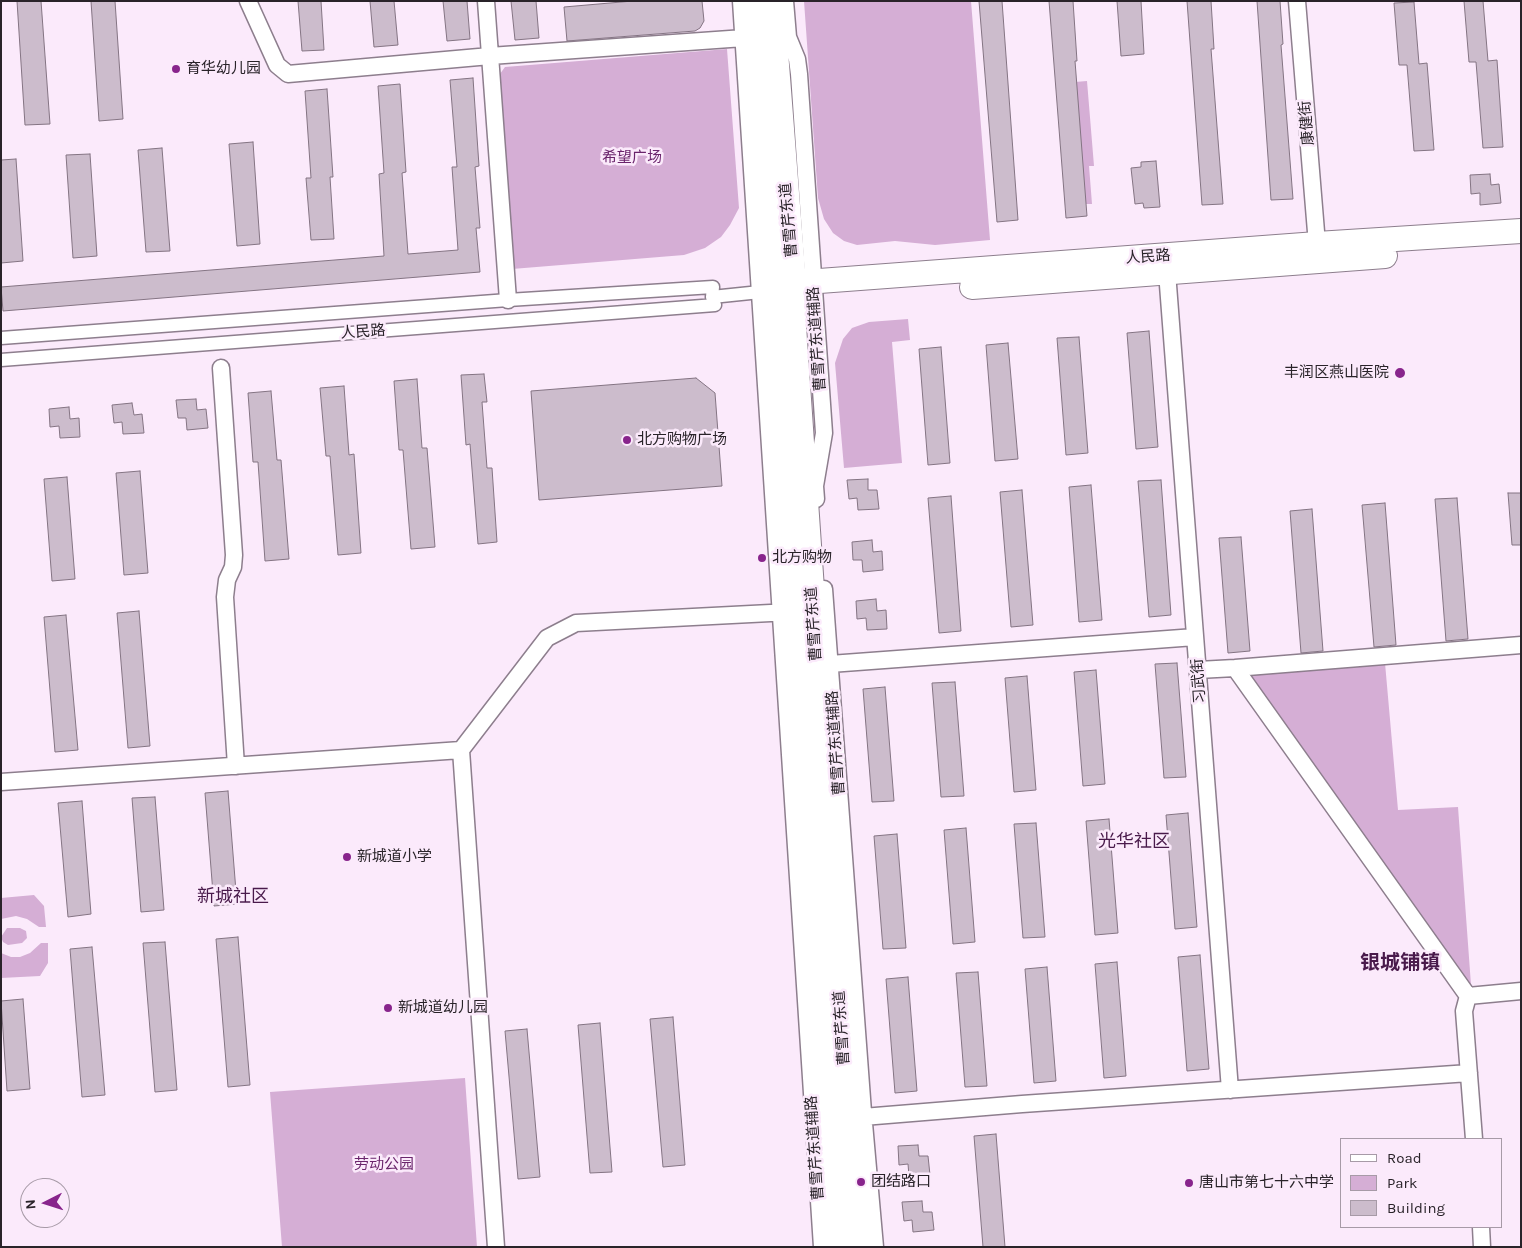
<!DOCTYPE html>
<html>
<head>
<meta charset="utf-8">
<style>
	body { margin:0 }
	#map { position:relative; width:1522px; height:1248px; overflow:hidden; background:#fbeafb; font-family:Karla,sans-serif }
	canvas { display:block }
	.frame { position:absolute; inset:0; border:2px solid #292329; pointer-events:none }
	.legend { position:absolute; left:1340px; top:1138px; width:162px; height:90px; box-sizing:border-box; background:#fbeafb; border:1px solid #a79aa7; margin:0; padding:6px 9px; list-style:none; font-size:15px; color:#292329 }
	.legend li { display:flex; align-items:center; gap:10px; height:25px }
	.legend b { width:25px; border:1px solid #a79aa7 }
	.north { position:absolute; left:20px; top:1178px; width:50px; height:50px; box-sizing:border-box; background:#fbeafb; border:1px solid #a79aa7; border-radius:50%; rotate:265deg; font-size:14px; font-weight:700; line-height:20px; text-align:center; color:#292329 }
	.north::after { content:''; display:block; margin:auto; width:18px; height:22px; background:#88248c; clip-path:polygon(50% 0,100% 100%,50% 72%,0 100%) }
</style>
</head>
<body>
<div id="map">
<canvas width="1522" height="1248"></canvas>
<div class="frame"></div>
<ul class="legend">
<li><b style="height:6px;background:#fff"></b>Road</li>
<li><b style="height:14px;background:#d5aed5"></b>Park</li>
<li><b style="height:14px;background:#ccbccc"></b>Building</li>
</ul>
<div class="north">N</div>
</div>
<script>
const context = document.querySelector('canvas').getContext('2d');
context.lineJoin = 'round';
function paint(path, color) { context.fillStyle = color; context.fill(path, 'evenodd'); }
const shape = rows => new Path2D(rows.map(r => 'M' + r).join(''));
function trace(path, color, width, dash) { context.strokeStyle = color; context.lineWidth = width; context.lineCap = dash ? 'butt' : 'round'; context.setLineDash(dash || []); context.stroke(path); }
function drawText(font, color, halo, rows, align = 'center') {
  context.font = font + ' Karla,"Noto Sans SC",sans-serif'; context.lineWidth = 5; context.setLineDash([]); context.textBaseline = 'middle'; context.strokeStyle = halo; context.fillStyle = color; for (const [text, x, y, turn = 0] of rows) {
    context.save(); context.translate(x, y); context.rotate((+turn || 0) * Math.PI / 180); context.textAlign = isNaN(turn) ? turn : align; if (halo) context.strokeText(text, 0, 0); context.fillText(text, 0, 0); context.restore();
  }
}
paint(shape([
	[804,1,971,1,990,240,935,245,895,241,857,245,844,241,833,233,824,219,818,198],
	[727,49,739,208,730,225,721,237,705,248,684,255,512,269,497,78,505,67],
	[1087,81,1094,166,1089,166,1092,204,1084,204,1075,82],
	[908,319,910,340,892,342,902,463,844,468,835,363,843,339,852,328,869,322],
	[1385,663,1398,810,1458,807,1471,985,1461,987,1231,673],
	[34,895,44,906,46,927,39,927,27,919,16,916,1,919,1,898],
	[7,928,20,928,26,931,27,938,22,943,8,945,3,942,1,937],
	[41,943,48,943,48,963,40,976,1,978,1,953,11,957,20,957,30,953],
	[465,1078,477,1247,282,1247,270,1092]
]), '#d5aed5');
const building = shape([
	[17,1,41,1,50,124,25,125,17,1],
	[91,1,115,1,123,119,99,121,91,1],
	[298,1,321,1,324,50,302,51,298,1],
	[370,1,394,1,398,45,374,47,370,1],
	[443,1,467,1,470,39,447,41,443,1],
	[511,1,536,1,539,38,515,40,511,1],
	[633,1,702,1,704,21,700,28,695,31,567,41,564,7,633,1],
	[979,1,1002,1,1018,220,997,222,979,1],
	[1049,1,1073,1,1077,61,1075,61,1087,216,1066,218,1049,1],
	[1117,1,1141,1,1144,54,1121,56,1117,1],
	[1187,1,1211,1,1214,49,1211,49,1223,204,1202,205,1187,1],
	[1257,1,1280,1,1283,44,1281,45,1293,199,1271,200,1257,1],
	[1464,1,1483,1,1488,61,1497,60,1503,147,1483,148,1476,62,1469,62,1464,1],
	[1414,2,1419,64,1427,63,1434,150,1414,151,1407,65,1399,65,1394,3,1414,2],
	[473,78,479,166,475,167,480,228,476,228,480,272,3,311,1,287,384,256,379,174,384,173,378,86,400,84,406,172,402,173,408,254,458,250,452,167,457,167,450,80,473,78],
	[327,89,333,177,330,177,334,239,311,240,306,178,311,178,305,91,327,89],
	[253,142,260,244,237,246,229,144,253,142],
	[162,148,170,251,146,252,138,150,162,148],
	[90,154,97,256,73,258,66,155,90,154],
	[16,159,23,261,1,263,1,160,16,159],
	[1156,161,1160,207,1144,208,1143,203,1135,204,1131,168,1141,167,1141,162,1156,161],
	[1490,174,1491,185,1499,184,1501,203,1480,205,1480,193,1471,194,1470,175,1490,174],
	[1149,331,1158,447,1136,449,1127,333,1149,331],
	[1079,337,1088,453,1066,455,1057,338,1079,337],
	[1008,343,1018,459,995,461,986,345,1008,343],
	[941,347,950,463,928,465,919,349,941,347],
	[484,374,487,402,482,402,487,468,492,468,497,542,478,544,470,444,466,445,461,375,484,374],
	[696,378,715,393,722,486,539,500,531,391,696,378],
	[417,379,422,448,427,448,435,547,411,549,403,450,399,450,394,381,417,379],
	[344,386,349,455,354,454,361,553,338,555,330,456,326,456,320,388,344,386],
	[271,391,277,460,281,460,289,559,265,561,258,462,253,462,248,393,271,391],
	[196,399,197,410,206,409,208,428,187,430,186,418,178,418,176,400,196,399],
	[132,403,134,415,142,414,144,433,123,434,122,422,114,423,112,405,132,403],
	[69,407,70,419,79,418,80,437,60,438,59,426,50,427,49,409,69,407],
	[140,471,148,573,124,575,116,473,140,471],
	[67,477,75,579,52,581,44,479,67,477],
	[868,479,868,490,877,490,879,509,858,510,857,498,849,499,847,480,868,479],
	[1161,480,1171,615,1149,617,1138,481,1161,480],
	[1091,485,1102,620,1079,622,1069,487,1091,485],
	[1022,490,1033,625,1011,627,1000,492,1022,490],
	[1508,493,1521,493,1521,545,1512,545,1508,493],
	[951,496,961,631,939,633,928,498,951,496],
	[1457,498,1468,639,1446,641,1435,499,1457,498],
	[1385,503,1396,645,1374,647,1362,505,1385,503],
	[1312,509,1323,651,1301,653,1290,511,1312,509],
	[1241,537,1250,651,1228,653,1219,538,1241,537],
	[872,540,873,552,882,551,883,570,863,572,862,560,853,560,852,542,872,540],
	[876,599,877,611,886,610,887,629,867,630,866,618,857,619,856,601,876,599],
	[139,611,150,746,128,748,117,613,139,611],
	[66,615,78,750,55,752,44,617,66,615],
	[1177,663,1186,777,1164,778,1155,664,1177,663],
	[1096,670,1105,784,1083,786,1074,672,1096,670],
	[1027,676,1036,790,1014,792,1005,678,1027,676],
	[955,682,964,796,941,797,932,683,955,682],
	[885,687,894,801,872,802,863,689,885,687],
	[228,791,237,904,214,906,205,793,228,791],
	[155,797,164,910,141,912,132,798,155,797],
	[82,801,91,914,68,917,58,803,82,801],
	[1188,813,1197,927,1175,929,1166,815,1188,813],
	[1109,819,1118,933,1095,935,1086,821,1109,819],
	[1036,823,1045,937,1023,938,1014,824,1036,823],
	[966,828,975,942,953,944,944,830,966,828],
	[897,834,906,948,883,949,874,836,897,834],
	[238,937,250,1085,228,1087,216,939,238,937],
	[165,942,177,1090,155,1092,143,943,165,942],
	[92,947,105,1095,82,1097,70,949,92,947],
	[1200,955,1209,1069,1187,1071,1178,957,1200,955],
	[1117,962,1126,1076,1104,1078,1095,964,1117,962],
	[1047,967,1056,1081,1034,1083,1025,969,1047,967],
	[978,972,987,1086,965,1087,956,973,978,972],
	[908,977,917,1091,895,1093,886,979,908,977],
	[23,999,30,1089,7,1091,1,1001,23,999],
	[673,1017,685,1165,663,1167,650,1019,673,1017],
	[600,1023,612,1172,590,1173,578,1025,600,1023],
	[527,1029,540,1177,518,1179,505,1031,527,1029],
	[996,1134,1005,1247,983,1247,974,1136,996,1134],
	[918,1145,919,1156,928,1156,930,1175,909,1176,908,1164,899,1165,898,1146,918,1145],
	[922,1201,923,1212,932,1212,934,1230,913,1232,912,1220,904,1221,902,1202,922,1201]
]);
paint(building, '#ccbccc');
trace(building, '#847483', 1);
const pedestrian = shape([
	[712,297,760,292],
	[1,338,508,300,713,287,712,297,715,305,1,360]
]);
const minor = shape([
	[248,1,277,65,288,74,490,56,744,38],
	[486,1,508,300],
	[741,1,822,1247],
	[785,1,788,37,797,59,799,74,824,433,815,486,816,499],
	[1297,1,1317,244],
	[1167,272,1230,1090],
	[221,368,234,555,233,567,227,580,225,597,236,766],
	[824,589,863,1112,875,1247],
	[830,664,1195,637],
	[1235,668,1468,996,1521,991],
	[1198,670,1235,668,1521,645],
	[1,782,461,750],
	[1468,996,1464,1011,1474,1139],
	[863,1117,1022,1104,1469,1073],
	[1481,1227,1482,1247],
	[496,1247,461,750,547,638,576,623,790,612]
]);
const secondary = shape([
	[755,1,776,285,792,556,839,1247],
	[772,1,794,283,794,326,857,1247],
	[779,284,1317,244,1521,231],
	[972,287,1385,256]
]);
trace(pedestrian, '#8d7e8d', 15);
trace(minor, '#8d7e8d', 19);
trace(secondary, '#8d7e8d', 26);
trace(pedestrian, '#fff', 12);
trace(minor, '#fff', 16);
trace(secondary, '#fff', 24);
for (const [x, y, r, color] of [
	[176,69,5,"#88248c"],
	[1400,373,6,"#88248c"],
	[627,440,5,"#88248c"],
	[762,558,5,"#88248c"],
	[347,857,5,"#88248c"],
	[388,1008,5,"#88248c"],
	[861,1182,5,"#88248c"],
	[1189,1183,5,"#88248c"]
]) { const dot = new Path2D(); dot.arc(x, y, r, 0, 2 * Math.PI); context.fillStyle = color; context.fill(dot); trace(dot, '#fbeafb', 2); }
drawText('15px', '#292329', '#fbeafb', [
	["育华幼儿园",186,69],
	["丰润区燕山医院",1389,373,"right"],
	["北方购物广场",637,440],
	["北方购物",772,558],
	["新城道小学",357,857],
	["新城道幼儿园",398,1008],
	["团结路口",871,1182],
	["唐山市第七十六中学",1199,1183]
], 'left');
drawText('15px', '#292329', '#fbeafb', [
	["康健街",1307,123,-95],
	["曹雪芹东道",789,220,-95],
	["人民路",1148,257,-4],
	["人民路",363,332,-4],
	["曹雪芹东道辅路",817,339,-94],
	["曹雪芹东道",814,624,-94],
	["习武街",1199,681,-94],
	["曹雪芹东道辅路",836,743,-94],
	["曹雪芹东道",842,1028,-94],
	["曹雪芹东道辅路",815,1148,-94]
]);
drawText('15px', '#6a246c', '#fbeafb', [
	["希望广场",632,158],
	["劳动公园",384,1165]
]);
drawText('18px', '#491a4b', '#fbeafb', [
	["光华社区",1134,842],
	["新城社区",233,897]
]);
drawText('bold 20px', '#491a4b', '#fbeafb', [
	["银城铺镇",1400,963]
]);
</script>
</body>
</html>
